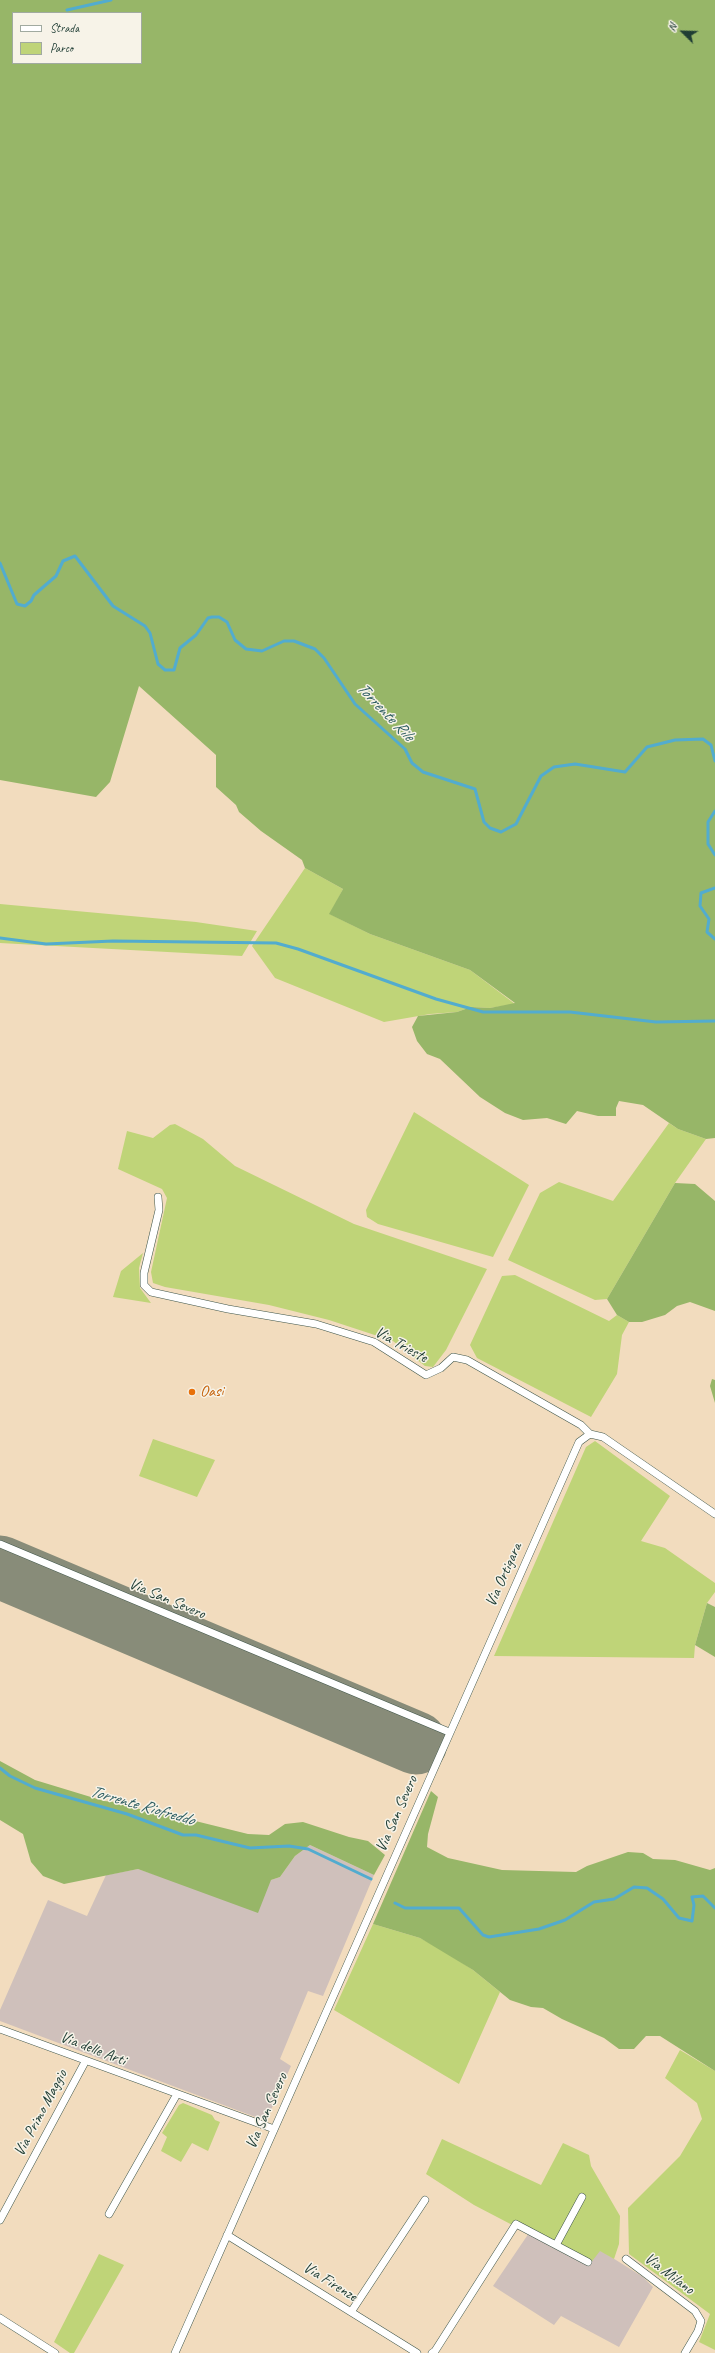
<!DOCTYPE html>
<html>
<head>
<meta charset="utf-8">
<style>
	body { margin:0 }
	#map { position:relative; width:715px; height:2353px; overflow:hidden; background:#f2dcbe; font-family:Caveat,sans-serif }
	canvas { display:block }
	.legend { position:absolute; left:12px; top:12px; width:130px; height:52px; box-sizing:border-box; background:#f7f3e8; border:1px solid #a1aaa0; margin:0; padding:5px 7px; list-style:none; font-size:12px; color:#1f3d34 }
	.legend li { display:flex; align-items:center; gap:8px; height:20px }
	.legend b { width:20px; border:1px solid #a1aaa0 }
	.north { position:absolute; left:663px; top:12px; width:40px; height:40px; -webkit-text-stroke:3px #f7f3e8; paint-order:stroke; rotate:293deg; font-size:11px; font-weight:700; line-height:16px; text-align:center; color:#1f3d34 }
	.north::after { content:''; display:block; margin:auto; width:14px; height:18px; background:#1f3d34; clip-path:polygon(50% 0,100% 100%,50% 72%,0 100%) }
</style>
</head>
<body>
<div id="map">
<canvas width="715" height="2353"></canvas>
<ul class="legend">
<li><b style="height:5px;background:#fff"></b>Strada</li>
<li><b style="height:11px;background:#bfd478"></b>Parco</li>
</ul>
<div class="north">N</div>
</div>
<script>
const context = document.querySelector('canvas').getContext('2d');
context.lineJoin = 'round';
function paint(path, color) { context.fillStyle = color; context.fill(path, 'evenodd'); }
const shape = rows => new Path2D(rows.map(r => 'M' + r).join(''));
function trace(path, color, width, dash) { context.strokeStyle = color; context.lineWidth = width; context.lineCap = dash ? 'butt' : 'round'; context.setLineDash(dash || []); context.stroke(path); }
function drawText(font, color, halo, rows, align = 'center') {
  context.font = font + ' Caveat,sans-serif'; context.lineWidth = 3; context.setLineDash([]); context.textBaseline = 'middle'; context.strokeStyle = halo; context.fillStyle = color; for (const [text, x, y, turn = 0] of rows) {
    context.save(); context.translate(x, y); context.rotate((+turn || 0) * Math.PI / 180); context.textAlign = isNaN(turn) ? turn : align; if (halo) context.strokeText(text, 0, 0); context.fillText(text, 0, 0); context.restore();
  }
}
paint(shape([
	[310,1845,374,1875,323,1996,308,1991,280,2059,291,2066,266,2121,0,2021,0,2010,48,1900,87,1916,106,1875,138,1869,183,1884,271,1880,280,1877,295,1856],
	[529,2233,600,2250,643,2277,653,2287,619,2347,561,2316,554,2325,493,2286]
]), '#cfc0bb');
paint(shape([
	[305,868,343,889,330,914,370,934,470,970,515,1004,490,1008,471,1007,457,1012,430,1014,384,1022,275,978,252,946],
	[0,904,196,922,257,931,242,956,0,943],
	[414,1112,529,1185,493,1257,378,1224,367,1217,366,1210],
	[669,1123,678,1129,706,1139,675,1183,607,1299,595,1300,508,1260,540,1193,559,1182,613,1201],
	[175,1124,203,1139,235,1166,354,1224,487,1269,446,1350,433,1367,425,1366,393,1341,329,1320,269,1305,165,1287,153,1283,151,1272,167,1198,162,1189,118,1169,127,1131,153,1138,170,1125],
	[143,1253,139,1268,140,1288,151,1303,113,1297,121,1271],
	[515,1275,609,1321,617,1315,629,1322,622,1335,617,1374,591,1417,477,1358,470,1345,502,1276],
	[153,1439,215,1460,197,1497,139,1476],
	[595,1441,670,1496,641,1541,665,1548,715,1583,715,1592,707,1603,695,1645,694,1658,494,1656,586,1447],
	[373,1924,420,1938,441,1949,473,1970,500,1992,459,2084,334,2010],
	[680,2050,715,2071,715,2350,699,2342,710,2314,629,2254,628,2208,680,2156,702,2119,697,2103,665,2078],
	[183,2103,212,2115,215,2120,220,2122,208,2151,192,2143,181,2162,161,2151,167,2137,162,2133,179,2105],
	[442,2139,541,2185,563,2143,589,2155,591,2166,620,2216,619,2244,614,2259,600,2251,589,2265,474,2205,426,2174],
	[99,2254,124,2265,74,2353,70,2353,54,2342]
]), '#bfd478');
paint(shape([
	[0,0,715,0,715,1138,706,1139,678,1129,643,1105,619,1101,616,1108,616,1116,598,1116,577,1111,566,1124,547,1118,523,1120,505,1113,480,1097,440,1059,427,1054,417,1041,412,1027,418,1016,457,1012,471,1007,490,1008,515,1003,470,970,370,934,329,914,343,889,305,868,302,860,261,831,239,812,236,805,216,787,216,755,139,686,110,782,96,797,0,780],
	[13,13,141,13,141,63,13,63],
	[675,1183,695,1184,715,1201,715,1311,690,1302,677,1306,665,1315,642,1322,629,1322,617,1315,607,1299],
	[712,1379,715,1380,715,1403,710,1386],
	[707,1603,715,1607,715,1657,695,1645],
	[0,1761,35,1780,104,1801,126,1803,144,1811,163,1813,248,1834,269,1835,285,1824,303,1822,349,1837,368,1841,385,1855,374,1875,310,1845,295,1856,280,1877,271,1880,258,1913,138,1869,64,1884,43,1876,31,1862,23,1834,0,1820],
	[431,1791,438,1797,428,1834,427,1847,448,1858,502,1870,576,1872,587,1866,628,1852,643,1853,653,1859,675,1860,710,1870,715,1868,715,2071,660,2036,646,2036,634,2049,619,2049,604,2038,562,2019,543,2008,531,2007,510,2000,473,1970,420,1938,373,1924]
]), '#97b668');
trace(shape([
	[67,10,111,0],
	[0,563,17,604,25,606,31,601,34,595,56,576,63,561,75,556,113,606,145,626,150,633,158,664,165,670,174,670,180,648,196,635,208,618,212,617,219,617,227,622,235,640,246,649,262,651,284,641,294,641,315,649,324,658,355,704,405,749,412,763,423,772,475,789,484,822,490,828,501,832,516,824,541,776,554,767,575,764,625,772,647,747,675,740,703,739,711,745,715,761],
	[715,811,708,822,708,844,715,855],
	[715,888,701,893,700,906,709,919,707,932,715,939],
	[0,938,46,944,113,941,276,943,298,949,436,999,483,1012,570,1012,656,1022,715,1021],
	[0,1768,10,1776,35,1788,127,1814,183,1835,196,1835,250,1848,289,1846,308,1849,371,1879],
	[395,1903,405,1908,459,1908,483,1935,489,1937,539,1929,565,1920,594,1902,614,1899,634,1887,647,1888,663,1899,679,1918,692,1921,694,1905,692,1897,703,1896,715,1908]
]), '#52accf', 3);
trace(shape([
	[0,1567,416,1743]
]), '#888c79', 63);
const street = shape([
	[158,1197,159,1210,144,1273,144,1285,151,1292,228,1309,316,1324,374,1342,426,1375,441,1368,453,1357,467,1360,581,1425,590,1434,603,1437,715,1514],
	[0,1544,449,1732],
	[0,2029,274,2129],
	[109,2214,177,2094],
	[0,2220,85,2062],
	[227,2235,417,2353],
	[556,2245,582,2197],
	[626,2259,695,2311,701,2321,698,2331,685,2353],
	[351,2312,425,2200],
	[0,2318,55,2353],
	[175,2353,579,1442,590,1434],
	[432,2353,435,2351,516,2224,588,2262]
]);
trace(street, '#3f5549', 8);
trace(street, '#fff', 7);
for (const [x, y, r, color] of [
	[192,1392,4,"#e8710a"]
]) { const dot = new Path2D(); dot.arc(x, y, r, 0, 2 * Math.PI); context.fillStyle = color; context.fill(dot); trace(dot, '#f7f3e8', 1.5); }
drawText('16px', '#1f3d34', '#f7f3e8', [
	["Via Trieste",401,1345,29],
	["Via Ortigara",504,1575,-66],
	["Via San Severo",167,1599,23],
	["Via San Severo",397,1814,-66],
	["Via delle Arti",93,2049,21],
	["Via San Severo",267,2111,-66],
	["Via Primo Maggio",41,2113,-62],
	["Via Milano",669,2274,37],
	["Via Firenze",330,2282,32]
]);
drawText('16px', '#c56008', '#f7f3e8', [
	["Oasi",200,1392]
], 'left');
drawText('italic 17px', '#2e5e62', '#f7f3e8', [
	["Torrente Rile",385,712,46],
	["Torrente Riofreddo",142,1806,16]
]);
</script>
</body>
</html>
